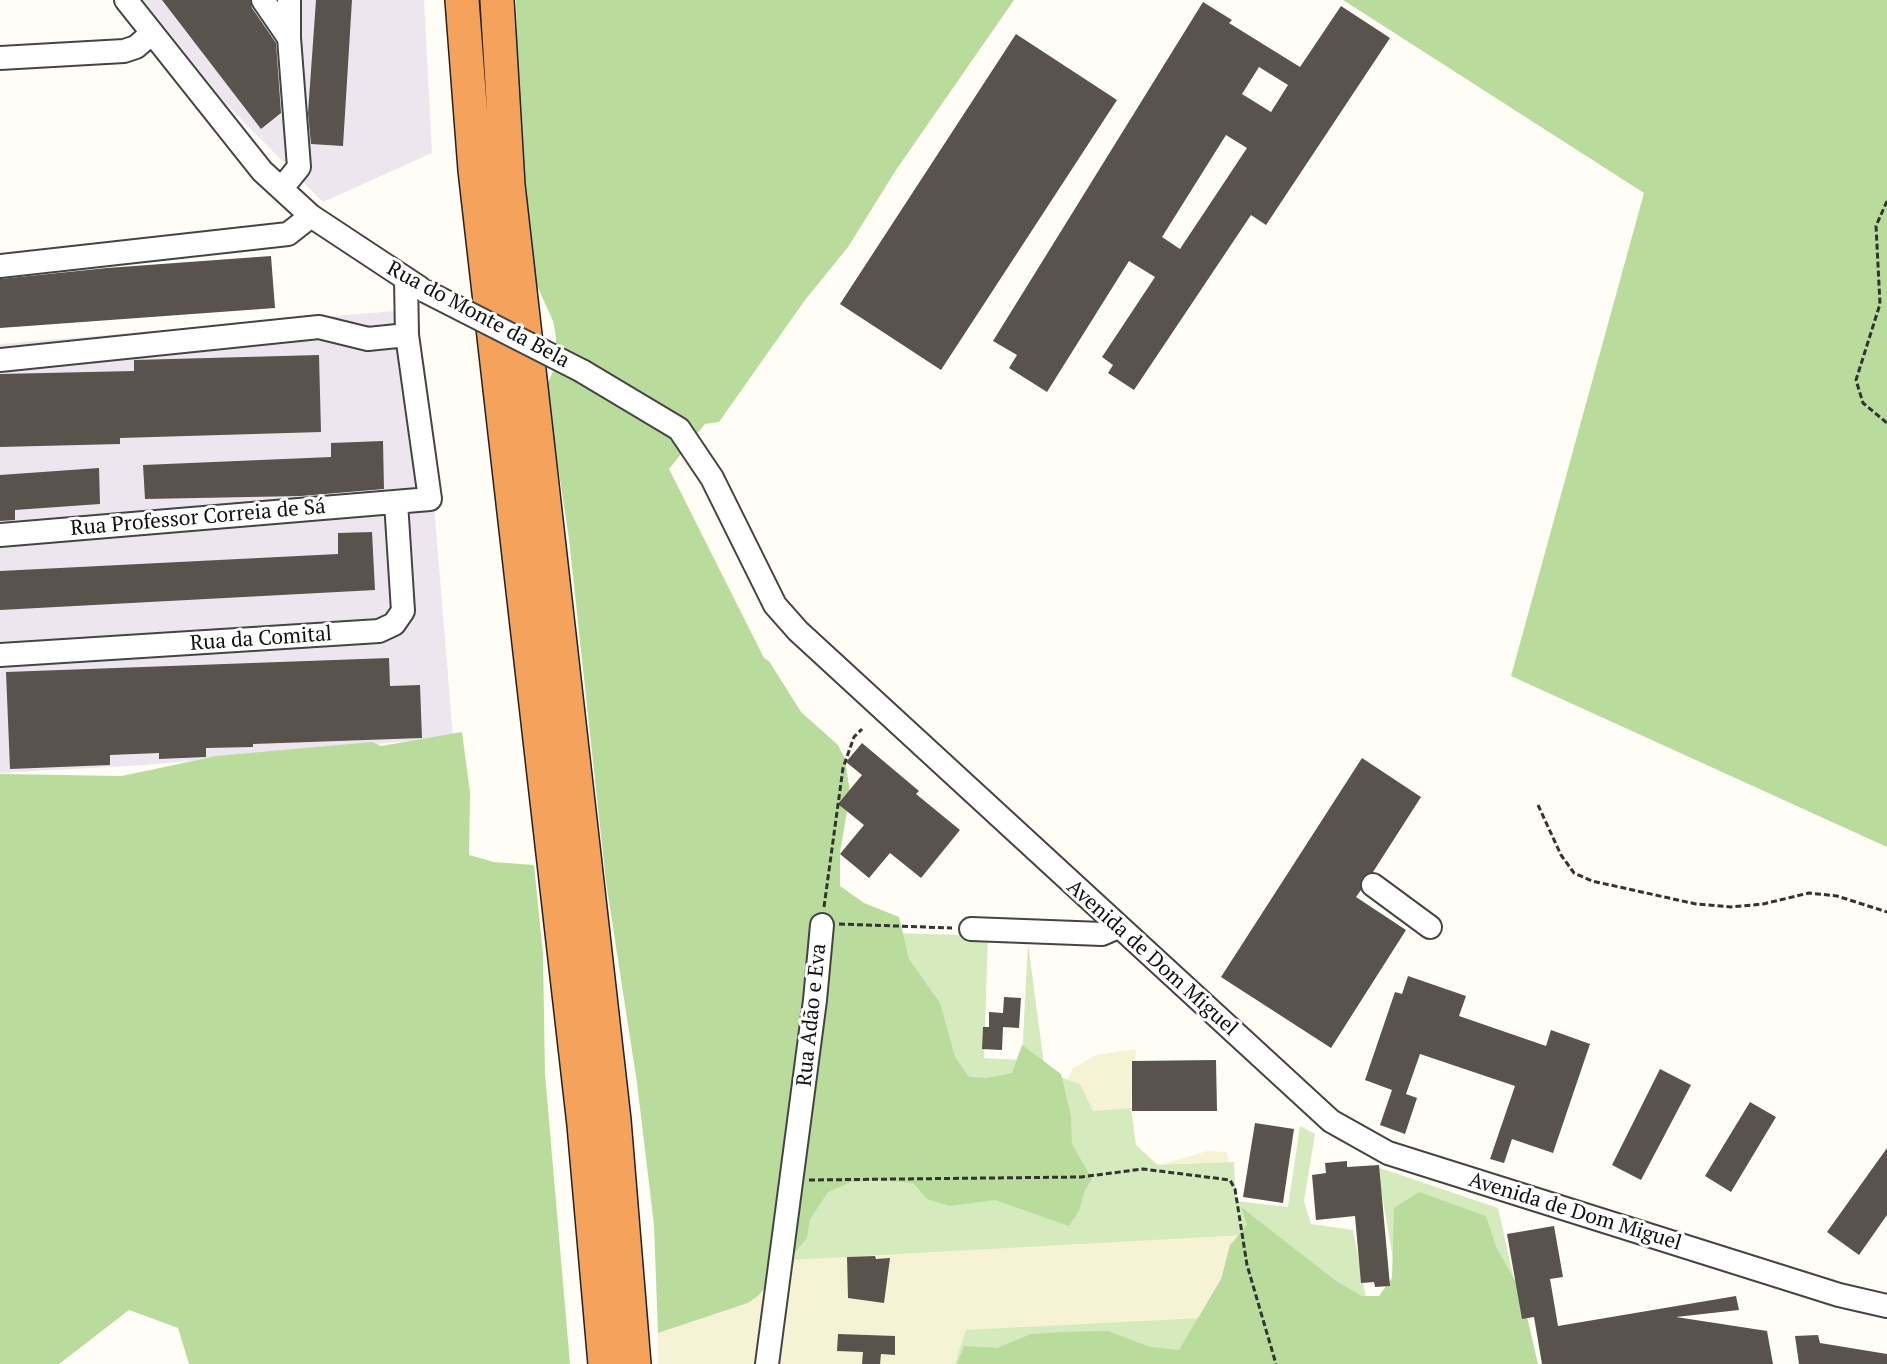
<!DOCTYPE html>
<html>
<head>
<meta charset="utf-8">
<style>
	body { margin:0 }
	canvas { display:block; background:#fffdf5 }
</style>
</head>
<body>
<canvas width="1887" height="1364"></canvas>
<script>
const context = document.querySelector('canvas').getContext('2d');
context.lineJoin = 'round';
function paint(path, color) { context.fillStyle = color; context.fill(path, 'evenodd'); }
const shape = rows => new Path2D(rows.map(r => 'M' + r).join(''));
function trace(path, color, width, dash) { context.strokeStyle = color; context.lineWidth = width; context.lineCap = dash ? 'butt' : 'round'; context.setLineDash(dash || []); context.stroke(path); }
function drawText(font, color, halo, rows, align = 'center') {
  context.font = font + ' "PT Serif",serif'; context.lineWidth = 6; context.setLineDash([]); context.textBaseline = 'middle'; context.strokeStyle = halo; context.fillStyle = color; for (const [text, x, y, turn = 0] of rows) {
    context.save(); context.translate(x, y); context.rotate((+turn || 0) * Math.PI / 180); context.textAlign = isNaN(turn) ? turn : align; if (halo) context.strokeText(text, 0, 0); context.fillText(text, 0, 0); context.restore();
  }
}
paint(shape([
	[143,0,424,0,432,153,323,202,222,100],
	[418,309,453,737,146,765,0,773,0,344]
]), '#eee6ef');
paint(shape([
	[1136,1049,1128,1134,1140,1163,1164,1164,1207,1151,1227,1152,1231,1178,1247,1225,1230,1245,1221,1279,1179,1350,957,1364,658,1364,658,1333,748,1303,789,1258,1064,1085,1073,1068,1096,1055]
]), '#f6f3d4');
paint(shape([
	[835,931,988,936,984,1058,1022,1060,1028,943,1045,1072,1080,1084,1093,1111,1131,1108,1136,1145,1158,1165,1234,1162,1236,1201,1288,1207,1300,1126,1315,1134,1304,1201,1311,1224,1353,1230,1368,1308,1401,1304,1377,1167,1498,1208,1533,1364,955,1364,966,1330,1261,1315,1243,1235,791,1260]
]), '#d5ebbd');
paint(shape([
	[516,0,1014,0,896,170,848,247,805,300,719,422,705,424,669,469,764,658,769,661,801,712,838,745,845,759,850,793,840,853,840,886,864,903,899,917,909,959,940,1003,955,1057,969,1077,987,1078,1012,1073,1022,1045,1061,1074,1071,1116,1072,1144,1092,1179,1085,1190,1079,1211,1069,1226,995,1200,949,1206,927,1199,913,1183,882,1180,851,1182,828,1192,810,1219,807,1238,759,1295,748,1303,658,1333,654,1225,637,1083,606,882,569,539,546,386,556,366,556,337,553,321,535,281,518,106],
	[1343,0,1887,0,1887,847,1511,676,1644,193],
	[462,732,470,792,469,855,494,862,534,865,543,954,545,1074,570,1364,189,1364,178,1328,129,1310,59,1364,0,1364,0,774,122,776,216,756,372,742,381,746],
	[1419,1192,1486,1216,1496,1247,1521,1291,1538,1364,957,1364,964,1346,997,1348,1031,1334,1062,1332,1108,1331,1150,1347,1179,1350,1221,1279,1230,1245,1247,1225,1241,1207,1336,1281,1362,1296,1379,1296,1392,1278,1394,1208]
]), '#b9dc9c');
paint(shape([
	[162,0,250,0,252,8,276,43,281,113,261,129],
	[316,0,352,0,343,146,311,144,308,113],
	[1203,2,1232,20,1229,23,1300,67,1341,6,1390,38,1266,225,1251,215,1134,390,1108,373,1113,365,1102,357,1155,277,1129,261,1047,392,1009,368,1017,355,993,341],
	[1259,67,1288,85,1271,112,1242,94],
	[1226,135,1247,148,1180,249,1162,237],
	[1016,34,1117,100,941,370,840,304],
	[271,256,275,308,0,328,0,279,107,268],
	[319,355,321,432,120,438,120,444,0,447,0,374,134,371,134,360],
	[383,441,384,489,301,496,145,499,143,465,331,457,331,443],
	[99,468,100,504,15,510,15,520,0,521,0,475],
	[372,532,375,590,0,610,0,571,338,554,338,533],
	[389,658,390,686,420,685,422,738,253,744,253,747,206,748,206,757,159,759,159,753,110,755,110,765,10,769,6,672],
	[862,743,919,791,916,794,960,830,921,878,890,853,869,878,840,854,864,825,838,804,862,775,846,762],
	[1362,758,1421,797,1373,872,1362,878,1361,890,1356,897,1406,930,1331,1048,1221,977],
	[1408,976,1466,996,1459,1016,1546,1046,1551,1030,1590,1044,1553,1153,1512,1139,1504,1163,1490,1159,1515,1086,1420,1054,1406,1094,1417,1098,1405,1134,1380,1125,1392,1090,1365,1080,1395,992,1402,994],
	[1004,997,1021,998,1019,1028,1003,1027,1002,1050,982,1049,983,1027,989,1027,989,1012,1003,1013],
	[1216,1060,1217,1111,1132,1111,1132,1061],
	[1660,1069,1691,1085,1641,1180,1612,1165],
	[1750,1102,1776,1117,1731,1192,1705,1176],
	[1255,1123,1294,1129,1283,1203,1243,1197],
	[1887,1148,1887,1215,1859,1255,1827,1232],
	[1347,1161,1347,1167,1379,1165,1390,1286,1375,1287,1374,1282,1361,1283,1355,1216,1316,1220,1312,1175,1326,1173,1325,1163],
	[1554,1226,1563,1277,1550,1279,1558,1326,1736,1296,1739,1310,1676,1317,1767,1331,1773,1364,1542,1364,1534,1317,1522,1319,1507,1234],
	[875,1256,876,1259,890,1258,884,1303,848,1298,847,1257],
	[838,1334,895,1336,895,1355,881,1354,880,1364,862,1364,863,1352,837,1351],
	[1818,1335,1820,1343,1887,1354,1887,1364,1799,1364,1795,1336]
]), '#5a524d');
const minor = shape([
	[126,0,262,171,311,216,420,288],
	[263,0,289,38],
	[0,58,124,51,136,47,152,33],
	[282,188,299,167,289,38,289,0],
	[0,266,288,234,311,216],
	[0,360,319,327,368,339,407,335],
	[582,371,679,429,712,478,775,605,798,631,1331,1121,1388,1153,1839,1295,1887,1306],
	[0,535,430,499,407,335,406,280],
	[0,655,379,631,394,624,403,611,396,502],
	[1373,885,1430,927],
	[971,929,1102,934,1118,927],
	[767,1364,815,1000,822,925]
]);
const highway = shape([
	[462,0,475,170,584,1125,605,1364],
	[497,0,508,185,614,1120,634,1364]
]);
trace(minor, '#444', 26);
trace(highway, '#222', 36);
trace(shape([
	[1887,201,1876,226,1880,304,1856,380,1863,403,1887,423],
	[1538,805,1561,855,1574,873,1592,881,1696,904,1731,907,1763,904,1809,893,1837,896,1887,912],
	[824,907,843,768,854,737,862,729],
	[839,924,952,928],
	[809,1180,1081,1177,1143,1169,1230,1180,1235,1189,1247,1265,1276,1364]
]), '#333', 3, [6, 3]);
trace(minor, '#fff', 22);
trace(highway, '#f5a25d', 33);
const minorBridge = shape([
	[425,291,582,371]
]);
trace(minorBridge, '#444', 26, []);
trace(minorBridge, '#fff', 22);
drawText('21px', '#111', '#fff', [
	["Rua do Monte da Bela",478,315,28],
	["Rua Professor Correia de Sá",198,518,-5],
	["Rua da Comital",261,639,-4],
	["Avenida de Dom Miguel",1152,958,42],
	["Rua Adão e Eva",812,1015,-84],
	["Avenida de Dom Miguel",1575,1212,17]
]);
</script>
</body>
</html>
